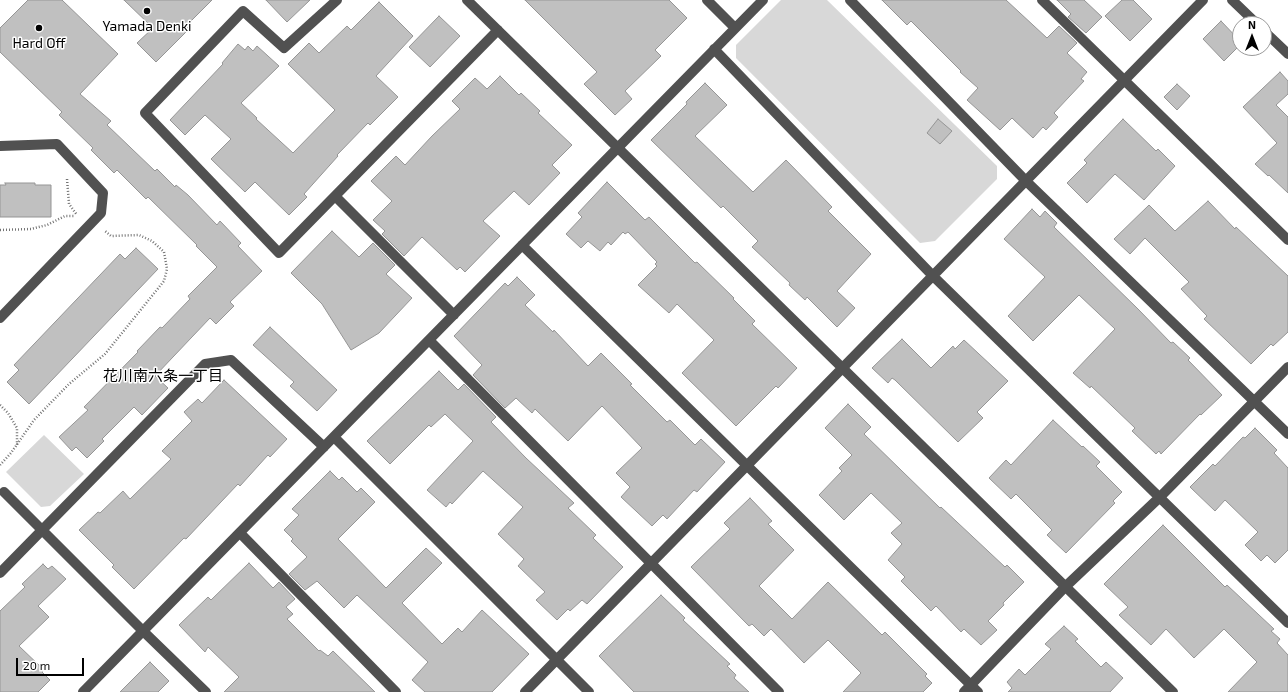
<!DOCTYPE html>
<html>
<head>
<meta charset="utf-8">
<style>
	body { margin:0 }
	#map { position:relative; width:1288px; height:692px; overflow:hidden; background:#fff; font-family:"Exo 2",sans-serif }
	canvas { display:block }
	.north { position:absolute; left:1232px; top:16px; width:40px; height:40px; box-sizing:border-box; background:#fff; border:1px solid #999; border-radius:50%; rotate:0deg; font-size:11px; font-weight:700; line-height:16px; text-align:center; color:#000 }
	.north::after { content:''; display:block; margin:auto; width:14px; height:18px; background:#000; clip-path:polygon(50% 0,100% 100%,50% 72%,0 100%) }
	.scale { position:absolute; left:16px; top:658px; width:68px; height:18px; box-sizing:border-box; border:2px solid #000; border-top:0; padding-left:5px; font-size:12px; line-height:14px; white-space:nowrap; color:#000; -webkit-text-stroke:3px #fff; paint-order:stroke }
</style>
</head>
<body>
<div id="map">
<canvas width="1288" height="692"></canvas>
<div class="north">N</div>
<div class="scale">20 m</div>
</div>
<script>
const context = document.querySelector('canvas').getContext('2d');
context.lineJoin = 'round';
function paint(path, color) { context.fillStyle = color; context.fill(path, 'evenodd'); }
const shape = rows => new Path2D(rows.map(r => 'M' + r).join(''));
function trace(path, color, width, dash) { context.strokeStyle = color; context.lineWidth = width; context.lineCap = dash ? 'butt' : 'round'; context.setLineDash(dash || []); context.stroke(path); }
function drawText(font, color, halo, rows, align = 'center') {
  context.font = font + ' "Exo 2","Noto Sans JP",sans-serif'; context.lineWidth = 3; context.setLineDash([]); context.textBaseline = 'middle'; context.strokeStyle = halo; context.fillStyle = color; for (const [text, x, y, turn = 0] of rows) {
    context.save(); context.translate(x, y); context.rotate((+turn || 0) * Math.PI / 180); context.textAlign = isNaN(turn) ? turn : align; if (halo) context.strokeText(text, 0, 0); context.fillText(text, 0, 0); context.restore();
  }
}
paint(shape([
	[781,0,827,0,997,166,997,179,935,241,920,243,736,58,736,45],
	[44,435,84,474,50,506,41,507,6,472]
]), '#d8d8d8');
const building = shape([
	[28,0,62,0,118,54,80,94,111,121,107,125,155,171,157,169,175,187,176,185,188,195,217,225,220,221,241,243,238,246,262,271,230,302,234,306,216,324,210,318,155,376,168,388,142,415,134,407,102,439,104,441,87,458,76,447,72,451,59,437,88,410,84,407,138,352,137,351,160,327,162,328,190,299,188,296,217,267,196,246,197,245,148,197,146,199,117,170,114,173,91,150,93,148,59,115,62,112,0,52,0,28,28,0],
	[124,0,212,0,186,26,189,29,156,62,137,43,153,28,124,0],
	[266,0,310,0,287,22,266,0],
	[525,0,669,0,687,18,655,50,661,56,625,91,632,99,615,115,584,84,597,72,525,0],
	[882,0,1006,0,1047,38,1059,26,1077,43,1067,53,1087,72,1081,79,1084,81,1054,113,1058,117,1046,130,1043,127,1033,138,1012,118,1000,130,967,100,978,88,960,72,961,71,911,21,907,25,882,0],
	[1057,0,1084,0,1102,17,1086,33,1068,17,1071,14,1057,0],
	[1122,0,1133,0,1152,19,1130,41,1105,16,1122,0],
	[379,2,413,36,376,76,398,97,370,125,368,123,337,155,338,156,304,194,307,197,289,215,255,182,245,192,211,159,231,139,205,115,185,135,170,120,223,64,222,63,238,44,245,50,248,46,253,51,257,46,279,66,241,103,257,118,256,119,293,153,335,110,288,64,309,43,319,53,347,26,351,30,379,2],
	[439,16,460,36,430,67,409,47,439,16],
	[1221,21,1240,41,1240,45,1224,61,1203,39,1221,21],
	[1280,72,1288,81,1288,94,1276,105,1288,117,1288,193,1269,175,1268,176,1255,164,1277,143,1243,107,1280,72],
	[500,76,519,95,521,93,540,111,538,113,572,145,552,165,560,173,529,205,514,191,483,221,500,236,465,272,460,267,457,270,422,237,404,256,382,234,385,231,373,220,392,201,371,181,396,156,405,165,432,136,460,109,452,101,475,78,487,89,500,76],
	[705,83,727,105,695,136,753,192,786,160,832,207,828,211,871,254,837,291,855,308,837,327,807,297,805,300,789,285,790,283,752,247,758,241,723,206,721,208,651,140,687,104,686,102,705,83],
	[1177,84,1190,96,1177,110,1164,97,1177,84],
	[938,119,952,131,940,144,927,133,938,119],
	[1123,119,1156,151,1158,149,1175,166,1144,200,1115,174,1087,203,1067,183,1087,163,1084,160,1123,119],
	[607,182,645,220,649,217,695,263,697,262,734,298,733,299,755,321,752,324,797,368,778,388,776,386,736,426,682,373,714,340,677,304,669,313,638,285,657,266,655,264,657,262,628,232,625,234,623,232,611,245,608,242,600,251,588,241,581,248,566,234,582,217,578,213,607,182],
	[5,183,35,183,35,185,51,185,51,217,0,217,0,185,6,185,5,183],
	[1208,201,1235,229,1236,227,1288,276,1288,332,1273,346,1271,344,1251,364,1204,319,1207,316,1181,289,1189,282,1145,238,1130,254,1114,239,1149,205,1175,231,1208,201],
	[1032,209,1040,217,1045,211,1057,223,1054,227,1138,309,1171,343,1173,342,1190,358,1188,360,1222,395,1201,415,1200,414,1161,454,1159,451,1156,454,1132,431,1135,428,1091,386,1090,388,1073,373,1115,329,1079,295,1033,341,1008,316,1045,277,1004,239,1032,209],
	[332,231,359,257,373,243,395,265,386,274,412,298,379,333,351,350,322,304,291,273,332,231],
	[136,248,158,269,29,404,7,382,19,370,14,365,120,254,125,259,136,248],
	[517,277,535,295,525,305,553,332,554,330,588,366,601,353,632,384,630,385,667,422,670,420,695,445,701,439,725,462,697,492,694,490,667,519,663,515,652,526,621,497,630,487,616,473,642,448,602,406,568,441,535,409,532,413,516,398,505,408,473,375,482,365,454,336,505,283,508,286,517,277],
	[270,327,337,390,317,411,290,386,294,382,253,345,270,327],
	[902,339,931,368,953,346,955,349,964,340,1008,381,977,412,983,418,958,442,895,380,892,378,888,383,872,368,902,339],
	[439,371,458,390,464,384,496,417,491,422,526,458,574,503,568,508,596,535,593,538,623,567,587,604,582,600,570,611,568,609,557,620,536,600,545,592,518,566,524,559,498,534,523,507,483,471,452,504,450,502,446,507,427,490,473,441,445,414,431,427,429,425,390,464,367,441,439,371],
	[224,380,287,439,270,457,268,455,240,486,238,484,186,539,184,538,134,589,112,567,114,565,79,530,98,512,100,513,123,491,130,499,171,459,162,451,192,421,184,412,198,399,202,403,224,380],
	[848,404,871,427,864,434,940,508,941,507,1005,567,1007,565,1024,582,1003,603,1004,605,988,621,997,630,981,645,964,629,961,632,936,606,931,611,901,581,905,577,888,560,902,544,891,533,902,523,871,493,844,520,819,495,842,471,839,468,852,455,825,428,848,404],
	[1053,420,1082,447,1083,446,1100,462,1096,466,1122,492,1113,501,1115,503,1066,553,1047,535,1052,530,1016,494,1011,499,989,478,1006,460,1011,465,1053,420],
	[1255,428,1277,450,1274,453,1288,468,1288,550,1275,563,1267,555,1261,561,1245,545,1258,532,1225,500,1215,511,1190,487,1213,464,1215,466,1243,437,1245,438,1255,428],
	[330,471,339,480,342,477,357,492,361,488,375,502,338,539,386,588,426,548,442,563,402,603,442,644,458,628,462,632,482,610,529,654,492,692,425,692,412,680,428,662,357,595,344,608,317,581,305,590,289,574,307,557,291,541,293,539,284,530,299,515,292,509,330,471],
	[750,498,772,521,768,524,794,550,759,586,792,619,828,582,882,635,885,632,927,674,925,676,932,683,923,692,843,692,861,673,828,640,804,663,771,629,764,636,752,624,749,626,691,567,730,529,724,523,750,498],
	[1163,525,1225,587,1227,585,1274,629,1271,631,1280,639,1277,643,1288,655,1288,692,1228,692,1257,662,1224,629,1194,658,1166,629,1151,645,1119,615,1128,607,1104,584,1163,525],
	[249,563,273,588,279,582,295,599,286,607,293,614,287,619,319,651,320,650,328,656,333,651,375,692,224,692,239,677,208,647,205,652,179,625,208,597,211,600,249,563],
	[43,564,48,569,52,566,66,579,38,606,49,617,19,646,44,670,42,672,50,680,38,692,0,692,0,611,25,587,22,584,43,564],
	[661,595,685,618,683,620,730,664,727,666,736,675,734,678,749,692,634,692,599,656,661,595],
	[1064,626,1078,639,1075,641,1101,667,1106,662,1123,678,1110,692,1008,692,1012,688,1007,682,1019,669,1025,675,1051,649,1045,644,1064,626],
	[150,662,169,681,158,692,120,692,150,662]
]);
paint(building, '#c0c0c0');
trace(building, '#959595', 1);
trace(shape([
	[67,179,69,204,77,215],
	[0,230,31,229,47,225,65,216,75,216],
	[0,405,8,413,17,428,17,445],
	[0,465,11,453,34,420,69,384,105,354,164,281,167,269,164,252,152,241,139,235,111,236,105,231]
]), '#737373', 2.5, [1, 2]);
trace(shape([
	[337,0,284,48,243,11,145,113,279,253,498,30],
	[467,0,1173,692],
	[707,0,735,28],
	[850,0,1026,181,1288,434],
	[1042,0,1288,240],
	[1232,0,1257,24],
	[1264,31,1288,54],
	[714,49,933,276,1288,623],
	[0,146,57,144,103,193,101,213,0,318],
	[335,196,454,315],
	[522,245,978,692],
	[429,340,779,692],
	[334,437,589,692],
	[4,492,143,631,206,692],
	[240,533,396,692],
	[0,573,205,364,231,360,324,447],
	[83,692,763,0],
	[525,692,1203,0],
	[964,692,1065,587,1160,497,1288,367]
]), '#515151', 10);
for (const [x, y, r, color] of [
	[147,11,4,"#000"],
	[39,28,4,"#000"]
]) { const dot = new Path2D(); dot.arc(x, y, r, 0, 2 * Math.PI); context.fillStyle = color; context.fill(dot); trace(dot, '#fff', 1.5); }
drawText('14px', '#000', '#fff', [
	["Yamada Denki",147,26],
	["Hard Off",39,43]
]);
drawText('15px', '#000', '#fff', [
	["花川南六条一丁目",163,376]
]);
</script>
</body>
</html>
